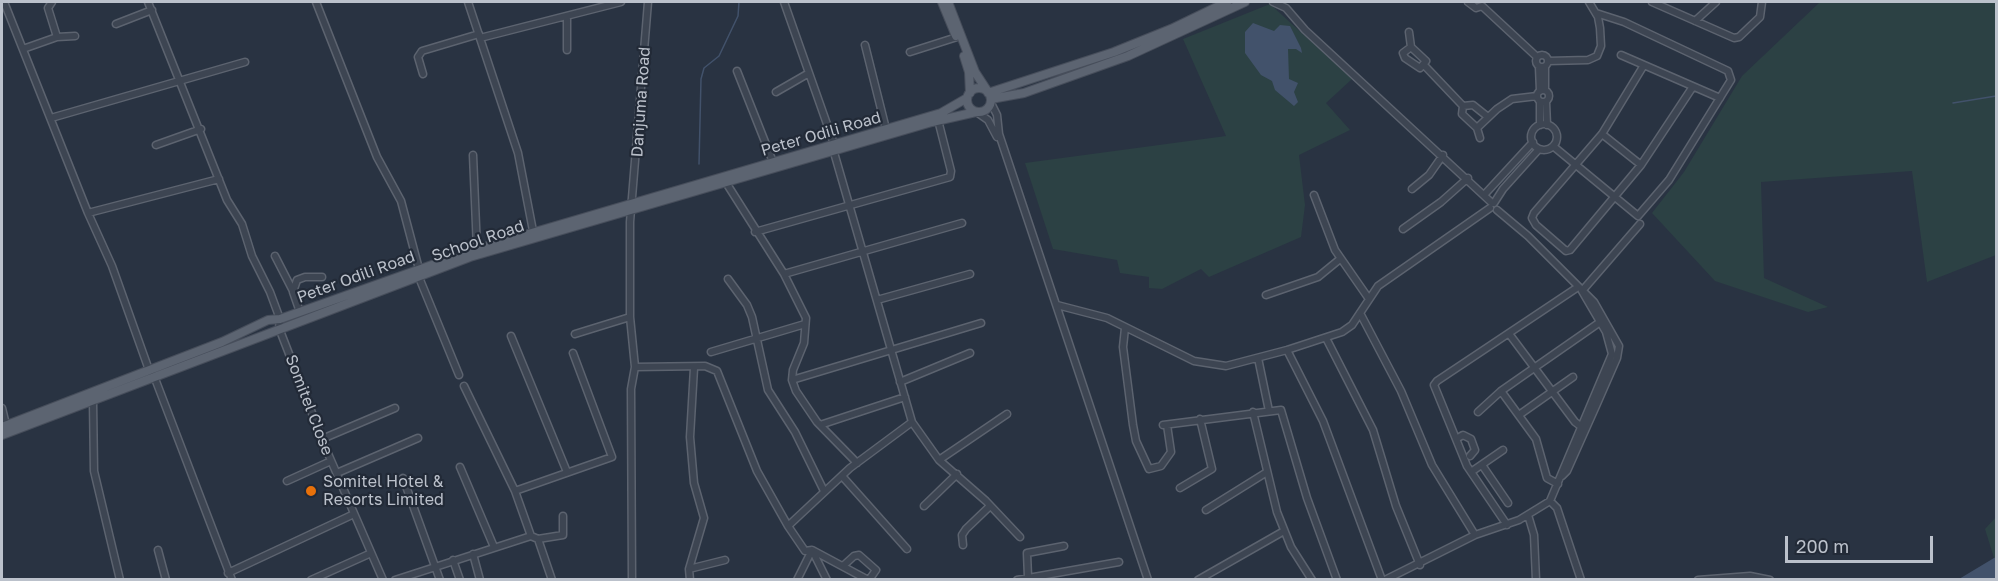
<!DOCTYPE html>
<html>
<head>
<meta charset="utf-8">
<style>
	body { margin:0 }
	#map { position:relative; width:1998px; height:581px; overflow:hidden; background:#293342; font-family:"Golos Text",sans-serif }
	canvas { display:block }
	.frame { position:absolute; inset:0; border:3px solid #bbc1cb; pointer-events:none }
	.scale { position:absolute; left:1785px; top:536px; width:148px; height:27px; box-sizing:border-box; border:3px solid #bbc1cb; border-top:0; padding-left:8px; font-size:18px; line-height:21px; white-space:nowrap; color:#bbc1cb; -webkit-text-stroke:4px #222a37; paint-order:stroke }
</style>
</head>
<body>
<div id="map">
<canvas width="1998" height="581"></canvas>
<div class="frame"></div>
<div class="scale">200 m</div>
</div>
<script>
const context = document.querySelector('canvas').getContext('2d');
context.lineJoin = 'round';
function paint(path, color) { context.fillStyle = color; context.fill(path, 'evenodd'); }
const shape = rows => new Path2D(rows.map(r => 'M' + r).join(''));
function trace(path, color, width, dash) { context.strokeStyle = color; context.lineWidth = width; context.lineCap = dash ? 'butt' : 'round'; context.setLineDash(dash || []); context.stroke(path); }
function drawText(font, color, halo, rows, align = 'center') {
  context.font = font + ' "Golos Text",sans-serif'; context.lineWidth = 4.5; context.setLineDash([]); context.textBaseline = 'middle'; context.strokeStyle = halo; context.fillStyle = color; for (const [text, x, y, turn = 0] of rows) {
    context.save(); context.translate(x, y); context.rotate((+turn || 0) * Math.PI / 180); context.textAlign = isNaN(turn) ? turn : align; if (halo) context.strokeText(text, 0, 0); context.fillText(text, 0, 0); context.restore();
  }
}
paint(shape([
	[1820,2,1996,2,1996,255,1927,282,1912,171,1761,182,1764,278,1828,307,1808,312,1715,281,1652,213,1684,172,1742,76],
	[1270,4,1352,79,1326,103,1350,130,1299,155,1305,205,1301,237,1209,277,1201,269,1162,289,1149,288,1149,277,1120,273,1117,260,1053,249,1025,163,1226,136,1183,39],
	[1996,517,1996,557,1994,558,1985,529]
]), '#2c4144');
paint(shape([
	[1253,23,1274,31,1280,25,1290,26,1301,48,1302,53,1296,49,1288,49,1289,79,1298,83,1294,92,1298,102,1294,106,1275,90,1272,81,1261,75,1245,53,1245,32],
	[1996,557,1996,579,1959,579,1994,558]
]), '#42526b');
trace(shape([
	[1953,103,1996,96],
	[699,164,701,79,704,68,719,56,738,16,739,2]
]), '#42526b', 1.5);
const minor = shape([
	[4,2,88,213,112,266,149,370,154,376,232,580],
	[52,2,48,8,57,37],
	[148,2,227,200,242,224,252,256,270,292,280,319,279,328,326,449,383,580],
	[316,2,377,157,401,201,419,269],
	[468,2,518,153,533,231],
	[784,2,834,144],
	[1273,2,1286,8,1305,30,1492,203],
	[1468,2,1476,8,1482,6,1537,57],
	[1652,2,1734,38,1739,37,1760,17,1762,2],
	[567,16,567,50],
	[1695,21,1716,2],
	[116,24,152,10],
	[1409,32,1411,47],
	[480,38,621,2],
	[865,45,886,129],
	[1411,47,1426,61,1420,68,1405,58,1403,53,1411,47],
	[23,49,57,37,75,36],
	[910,52,957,37],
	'1536 61a6 6 0 1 1 12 0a6 6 0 1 1-12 0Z',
	[1621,55,1720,98],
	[1548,61,1588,60,1597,56,1601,46,1600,28,1598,17,1589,2],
	[1424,65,1463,106],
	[1644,65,1602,134,1534,213,1532,218,1536,225,1566,251,1570,250,1641,165,1692,88],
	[1539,67,1540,91],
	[1545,67,1545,90],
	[737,71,773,162],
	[423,74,418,57,422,51,479,34],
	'1537 96a6 6 0 1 1 12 0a6 6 0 1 1-12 0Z',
	[776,92,809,73],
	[1540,102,1540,125],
	[1546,102,1547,125],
	[991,103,997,115,999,134,1148,580],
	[978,113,988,120,997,137],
	[51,118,245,62],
	'1531 137a13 13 0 1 1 26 0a13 13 0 1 1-26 0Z',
	[1477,128,1462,114,1463,106,1473,105,1488,117],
	[1602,134,1641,165],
	[1480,138,1477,128,1497,109,1512,99,1537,96],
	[156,145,201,129],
	[1553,146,1638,216,1669,180,1731,80,1728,71,1624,22,1596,13],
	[833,149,912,422,939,460,986,501,1020,537],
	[473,155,477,249],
	[725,181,784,274,806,318,804,343,793,370,792,380,796,391,817,422,857,463],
	[1412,189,1429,175,1443,155],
	[1485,194,1533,142],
	[1314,195,1335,250,1369,299],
	[1494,203,1503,189,1539,149],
	[1497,210,1528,236,1594,302,1619,346,1617,358,1596,406,1567,471,1562,476],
	[88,213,219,179],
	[1403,229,1441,202,1468,178],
	[755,232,950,177,951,171,938,120],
	[275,256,293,291],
	[784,274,962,223],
	[418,275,459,375],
	[728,279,747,305,752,317,768,390,795,432,824,491],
	[1582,291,1640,224],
	[1266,295,1318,277,1340,259],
	[877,300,970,274],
	[1057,305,1107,318,1194,361,1226,366,1287,350,1342,332,1352,325,1378,286,1490,208],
	[300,312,293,292,297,280,305,277,322,277],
	[1360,313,1401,391,1432,465,1475,535],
	[1125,328,1123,347,1133,425,1136,441,1149,469,1161,466,1171,452,1167,425],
	[575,334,630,317],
	[1510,335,1575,422,1583,428],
	[511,336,567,472],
	[1326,338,1373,430,1396,506,1420,565],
	[1287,350,1323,421,1382,580],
	[711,352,805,324],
	[1258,358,1269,411],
	[635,367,705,366,717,371,757,471,788,526,805,551,812,550,827,580],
	[792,380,981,323],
	[900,382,970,353],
	[464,386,515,491,531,536,538,539,552,580],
	[1501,391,1536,439,1547,478,1558,484],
	[93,401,94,471,120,580],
	[2,408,6,425],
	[1253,412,1277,512,1291,547,1312,580],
	[1478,412,1501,391,1603,320],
	[1519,415,1573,377],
	[820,425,905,397],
	[1163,425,1281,410,1307,498,1337,580],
	[322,439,395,408],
	[1456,439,1463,435,1471,439,1475,450,1470,456],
	[939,460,1007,414],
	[1482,465,1508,503],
	[460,467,494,547],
	[1471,472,1503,450],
	[337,473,418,438],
	[842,476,907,549],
	[403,478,440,580],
	[287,481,331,461],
	[1180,488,1212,469,1200,419],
	[515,491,612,457,573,353],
	[1550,501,1557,508,1581,580],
	[924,506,957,474],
	[1206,510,1267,472],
	[1528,515,1534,535,1536,580],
	[1507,525,1467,466,1434,385,1437,381,1578,287],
	[788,526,850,468,912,422],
	[538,539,563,535,563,516],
	[963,545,962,535,966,529,990,506],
	[158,550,166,580],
	[473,554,480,580],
	[453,560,460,580],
	[843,566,854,556,859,555,876,570,869,580],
	[689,569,725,560],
	[228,573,354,514],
	[1028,577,1027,553,1064,546],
	[311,580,369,554],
	[395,580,531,536],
	[632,580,631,389,635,367,630,317,630,222,648,2],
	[690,580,689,569,704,518,694,483,690,437,694,368],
	[797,580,812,550,868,580],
	[1017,580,1119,562],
	[1198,580,1284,531],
	[1385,580,1475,535,1519,520,1550,501,1612,354,1606,332,1582,291],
	[1698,580,1750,576,1770,580]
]);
const major = shape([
	[942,2,956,36],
	[948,2,975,72,988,92],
	[964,56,969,72,970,93],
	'967 100a12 12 0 1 1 24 0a12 12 0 1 1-24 0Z',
	[988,93,1114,52,1171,29,1227,2],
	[991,99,1024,93,1128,56,1245,2],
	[2,427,222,342,268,320,280,319,477,249,941,113,967,98],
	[2,435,470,257,932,122,976,112]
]);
trace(minor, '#5c636f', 9);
trace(major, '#474e5b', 10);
trace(minor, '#3d4552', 6);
trace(major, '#5c6471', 8);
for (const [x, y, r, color] of [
	[311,491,6,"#e8710a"]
]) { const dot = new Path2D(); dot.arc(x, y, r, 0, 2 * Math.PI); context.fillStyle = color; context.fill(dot); trace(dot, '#222a37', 2); }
drawText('16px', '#bbc1cb', '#222a37', [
	["Danjuma Road",641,102,-86],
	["Peter Odili Road",821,134,-16],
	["School Road",478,241,-19],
	["Peter Odili Road",356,277,-20],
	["Somitel Close",309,405,69]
]);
drawText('16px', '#bbc1cb', '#222a37', [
	["Somitel Hotel &",323,482],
	["Resorts Limited",323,500]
], 'left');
</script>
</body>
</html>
